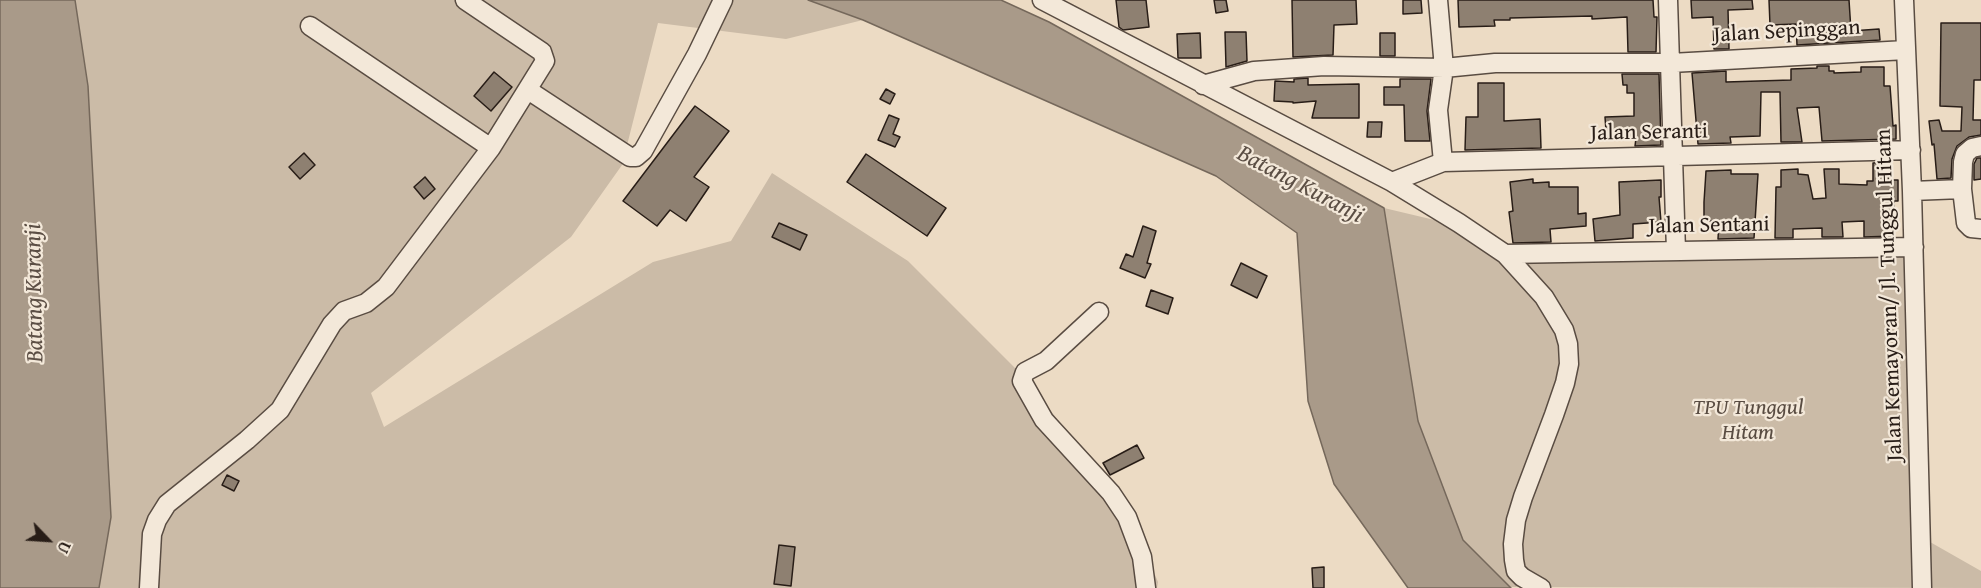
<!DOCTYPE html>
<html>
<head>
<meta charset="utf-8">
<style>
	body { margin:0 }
	#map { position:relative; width:1981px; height:588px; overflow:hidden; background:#ecdbc4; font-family:"Gentium Book Plus",serif }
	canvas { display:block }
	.north { position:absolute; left:18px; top:510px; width:60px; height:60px; -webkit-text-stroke:4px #f3e8d9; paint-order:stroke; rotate:115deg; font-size:16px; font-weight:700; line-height:24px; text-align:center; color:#281d17 }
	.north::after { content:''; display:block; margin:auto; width:21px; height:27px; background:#281d17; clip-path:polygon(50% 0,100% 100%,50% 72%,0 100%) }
</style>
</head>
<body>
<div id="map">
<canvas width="1981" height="588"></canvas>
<div class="north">U</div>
</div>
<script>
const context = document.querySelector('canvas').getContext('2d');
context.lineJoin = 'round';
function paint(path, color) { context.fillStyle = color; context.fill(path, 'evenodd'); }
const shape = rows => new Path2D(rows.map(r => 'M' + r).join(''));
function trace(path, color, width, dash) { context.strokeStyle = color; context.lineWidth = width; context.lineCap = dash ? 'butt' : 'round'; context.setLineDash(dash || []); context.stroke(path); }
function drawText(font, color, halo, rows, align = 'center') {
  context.font = font + ' "Gentium Book Plus",serif'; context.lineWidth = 4.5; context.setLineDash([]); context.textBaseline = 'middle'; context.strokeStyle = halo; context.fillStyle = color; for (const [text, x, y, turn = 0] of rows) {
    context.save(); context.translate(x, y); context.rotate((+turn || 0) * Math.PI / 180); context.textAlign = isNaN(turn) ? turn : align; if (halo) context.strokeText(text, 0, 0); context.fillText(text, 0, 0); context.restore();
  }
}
paint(shape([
	[75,0,808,0,863,20,786,39,658,23,622,165,571,237,371,393,384,427,653,262,731,241,772,173,908,261,1027,380,1129,513,1158,582,1157,588,97,588,88,86],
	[1384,208,1443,222,1513,261,1912,246,1923,538,1981,571,1981,588,1508,587,1463,540,1418,421]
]), '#cbbba7');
const water = shape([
	[0,0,75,0,88,86,111,517,99,588,0,588,0,0],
	[808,0,1001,0,1049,22,1384,208,1418,421,1463,540,1511,588,1408,588,1334,484,1308,401,1297,233,1216,176,863,20,808,0]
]);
paint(water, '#a99a89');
trace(water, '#75685b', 1.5);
const building = shape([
	[1116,0,1146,0,1149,27,1123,30,1119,27,1116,0],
	[1214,0,1226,0,1228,11,1216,13,1214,0],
	[1292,0,1356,0,1357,24,1334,25,1333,55,1293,57,1292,0],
	[1403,0,1421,0,1422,13,1403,14,1403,0],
	[1458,0,1653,0,1654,17,1657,17,1656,52,1628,52,1627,17,1592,19,1592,16,1510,18,1510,20,1494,20,1495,26,1459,27,1458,0],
	[1691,0,1752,0,1753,9,1728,10,1729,49,1714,49,1713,17,1692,18,1691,0],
	[1769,0,1849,0,1851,31,1879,29,1880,40,1797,45,1796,24,1770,25,1769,0],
	[1941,23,1981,23,1981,80,1974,80,1973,120,1981,120,1981,135,1969,137,1957,146,1952,159,1951,178,1937,179,1934,144,1932,145,1929,121,1939,120,1942,131,1961,131,1962,107,1940,106,1941,23],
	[1225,32,1246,32,1247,61,1226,67,1225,32],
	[1200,33,1201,58,1178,58,1177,34,1200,33],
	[1380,33,1395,33,1395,56,1380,56,1380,33],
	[1817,66,1829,66,1829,71,1834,71,1834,73,1861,72,1861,67,1884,67,1884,86,1890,86,1893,126,1896,125,1896,139,1822,141,1819,107,1797,108,1802,142,1781,142,1780,92,1761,92,1760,136,1730,137,1731,143,1698,144,1692,73,1726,71,1726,82,1791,80,1791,69,1817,68,1817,66],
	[494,72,512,87,491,111,474,96,494,72],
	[1622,74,1659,74,1661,145,1635,146,1636,138,1620,139,1620,130,1606,131,1605,117,1634,116,1634,93,1627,93,1627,85,1623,85,1622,74],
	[1308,78,1308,85,1359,84,1359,118,1312,118,1316,101,1293,103,1293,102,1274,101,1275,81,1294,82,1294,79,1308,78],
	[1400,79,1431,79,1427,111,1430,141,1405,141,1404,105,1384,105,1384,87,1400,87,1400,79],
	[1478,83,1504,83,1504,121,1540,119,1541,148,1465,150,1466,117,1478,117,1478,83],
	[886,89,895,94,890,104,880,99,886,89],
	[695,106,729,131,694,177,709,187,686,221,670,210,657,226,623,201,695,106],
	[889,115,899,119,893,134,900,137,895,147,878,140,889,115],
	[1368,122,1382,122,1381,137,1367,137,1368,122],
	[304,153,315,165,300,179,289,167,304,153],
	[866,154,946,208,927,236,847,182,866,154],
	[1977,158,1981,158,1981,179,1974,180,1974,164,1977,158],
	[1889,162,1889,180,1898,180,1898,201,1894,201,1894,236,1864,237,1864,221,1842,222,1843,237,1822,237,1822,228,1793,229,1793,238,1775,238,1776,187,1781,187,1781,170,1798,169,1798,174,1808,175,1813,199,1826,198,1824,169,1839,169,1839,184,1867,185,1867,181,1873,181,1873,163,1889,162],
	[1731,170,1731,174,1758,174,1754,238,1718,239,1719,221,1704,221,1704,202,1706,171,1731,170],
	[425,177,435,189,424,199,414,187,425,177],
	[1533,179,1533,183,1549,182,1549,187,1578,187,1578,214,1586,213,1586,226,1550,229,1551,242,1513,243,1509,212,1513,211,1510,182,1533,179],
	[1661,180,1661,197,1659,197,1661,222,1633,224,1633,238,1595,241,1593,219,1620,215,1619,182,1661,180],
	[779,223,807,235,800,250,772,237,779,223],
	[1143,226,1156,231,1147,263,1151,264,1145,278,1120,268,1126,254,1133,257,1143,226],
	[1241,263,1267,276,1257,298,1231,285,1241,263],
	[1151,290,1173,298,1168,314,1146,306,1151,290],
	[1137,445,1144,458,1110,475,1103,463,1137,445],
	[227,475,239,481,234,491,222,485,227,475],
	[779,545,795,547,791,586,774,584,779,545],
	[1324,567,1324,588,1313,588,1312,568,1324,567]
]);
paint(building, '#8e8071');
trace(building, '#281d17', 1.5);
const minor = shape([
	[1042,0,1392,182,1459,223,1505,254,1544,297,1564,330,1568,344,1569,364,1565,383,1554,415,1523,497,1516,520,1513,544,1514,560,1516,571,1522,577,1541,588],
	[1438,0,1444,68,1438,110,1443,162],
	[1668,0,1676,251],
	[1904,0,1912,191,1922,588],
	[310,26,491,148],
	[1203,85,1254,71,1324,66,1444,68,1495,63,1671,63,1906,50],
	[528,90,630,157,636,157,643,151,697,54,723,0],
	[1981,146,1972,148,1965,154,1963,162,1962,189,1966,223,1971,228,1981,229],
	[1392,182,1443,162,1911,150],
	[1912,191,1962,189],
	[1505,254,1914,247],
	[1099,312,1046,361,1025,372,1022,381,1044,420,1111,493,1127,517,1142,557,1146,588],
	[149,588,152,534,157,520,167,504,247,440,280,410,332,324,344,311,366,303,386,287,491,148,545,61,542,52,465,0]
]);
trace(minor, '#594c42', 21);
trace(minor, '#f3e8d9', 18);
drawText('22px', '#281d17', '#f3e8d9', [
	["Jalan Sepinggan",1787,32,-3],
	["Jalan Seranti",1649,133,-1],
	["Jalan Sentani",1709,226,-1],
	["Jalan Kemayoran/ Jl. Tunggul Hitam",1890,295,-92]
]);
drawText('italic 22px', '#594c42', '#f3e8d9', [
	["TPU Tunggul",1748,408],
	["Hitam",1748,433]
]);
drawText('italic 24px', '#5c4f45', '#f3e8d9', [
	["Batang Kuranji",1300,185,28],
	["Batang Kuranji",35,293,-91]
]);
</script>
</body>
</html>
